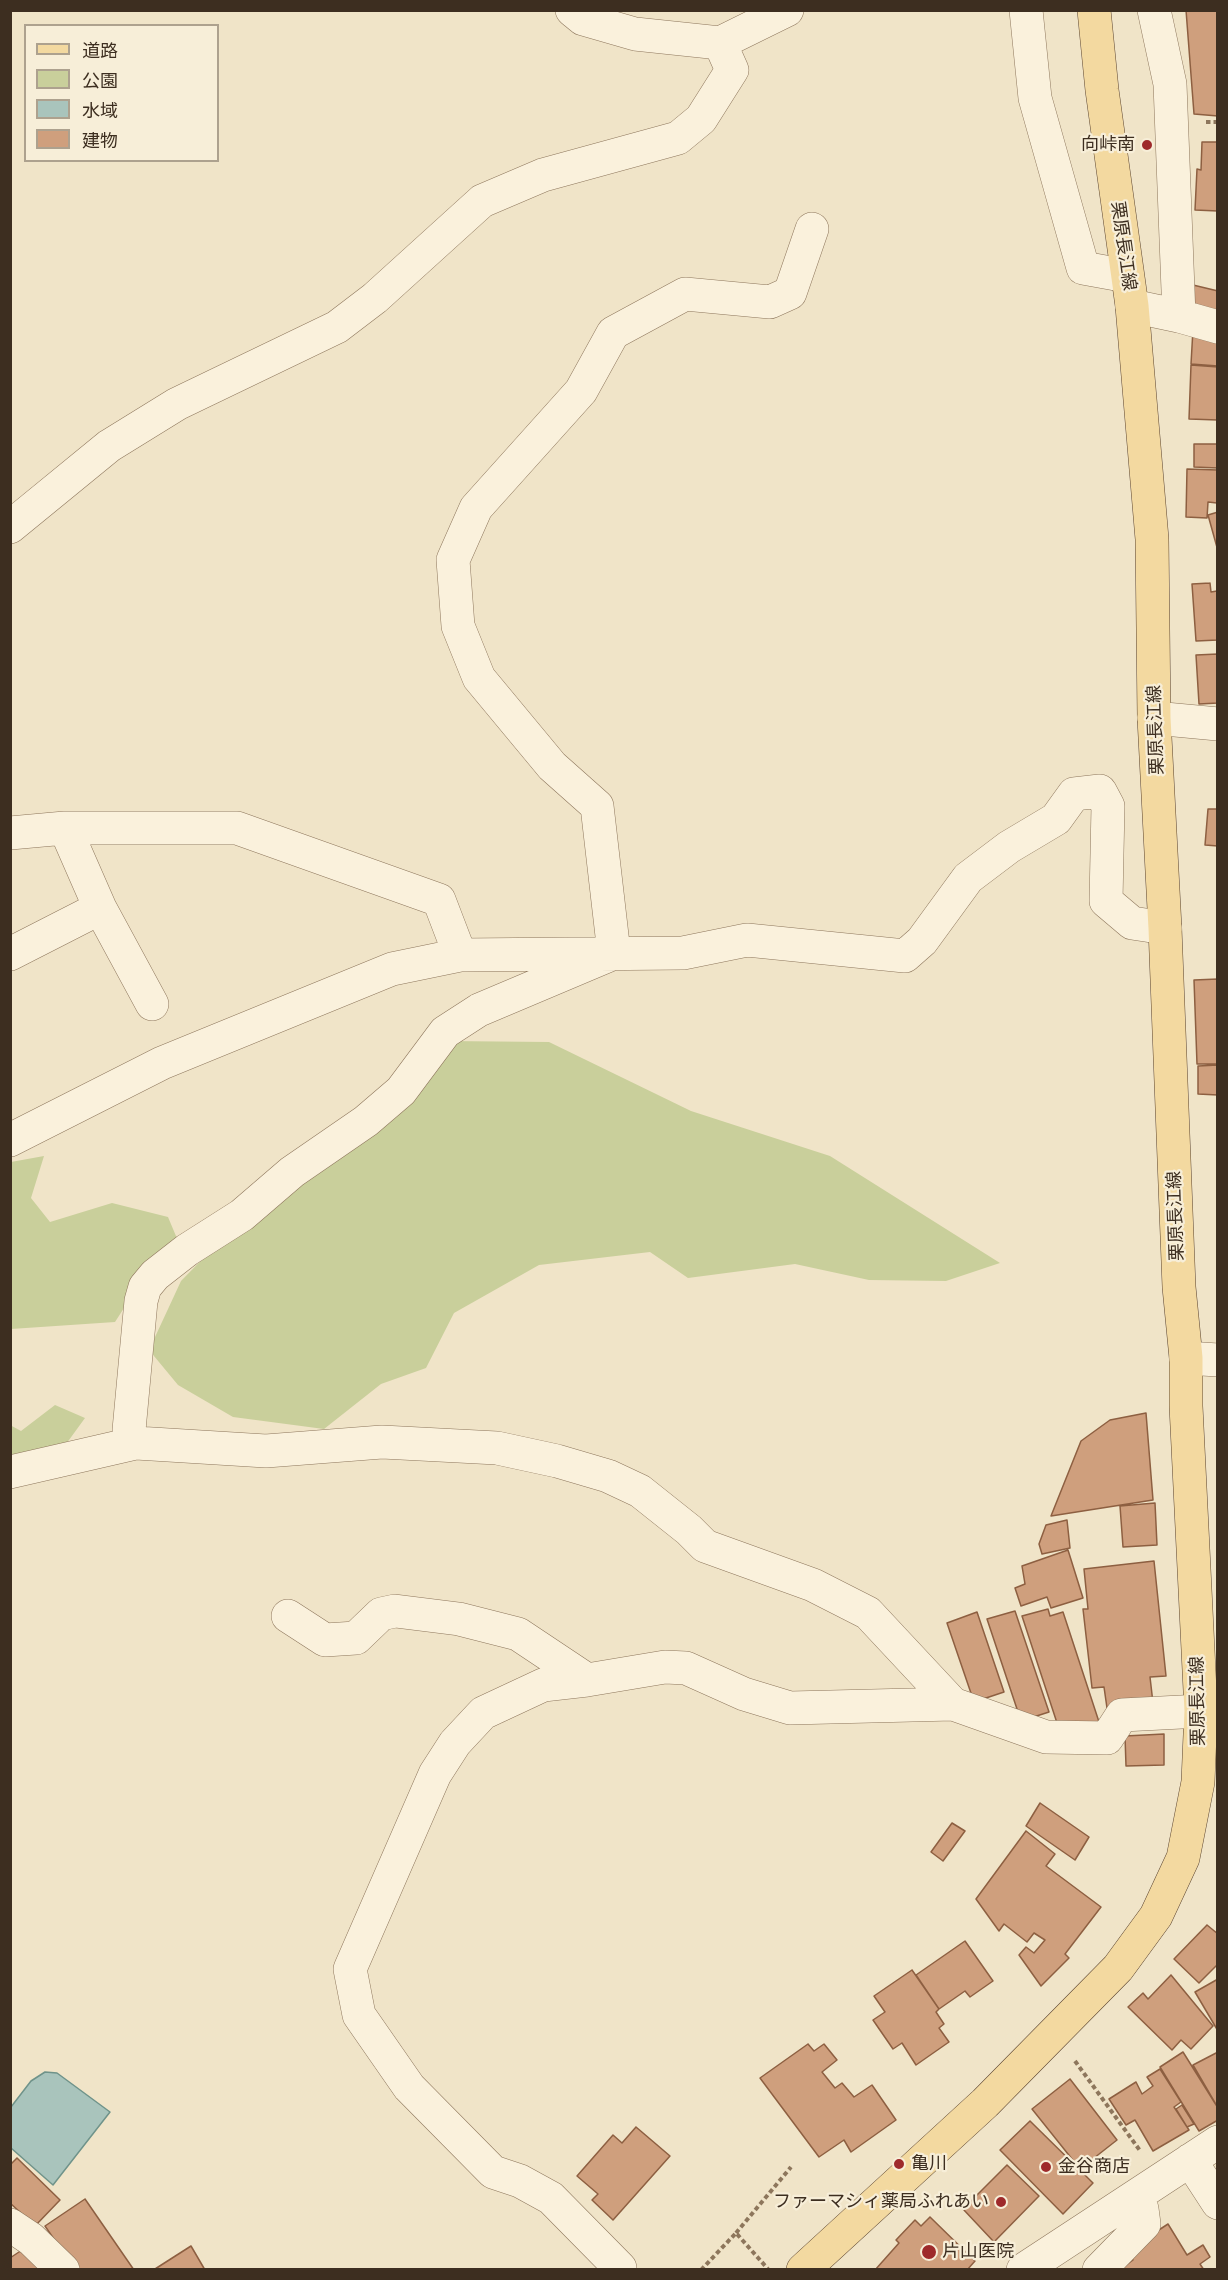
<!DOCTYPE html>
<html>
<head>
<meta charset="utf-8">
<style>
	body { margin:0 }
	#map { position:relative; width:1228px; height:2280px; overflow:hidden; background:#f0e4c8; font-family:"Noto Serif","Noto Sans JP",serif }
	canvas { display:block }
	.frame { position:absolute; inset:0; border:12px solid #3d2e20; pointer-events:none }
	.legend { position:absolute; left:24px; top:24px; width:195px; height:138px; box-sizing:border-box; background:#f7eed8; border:2px solid #ada18e; margin:0; padding:8px 10px; list-style:none; font-size:18px; color:#3d2e20 }
	.legend li { display:flex; align-items:center; gap:12px; height:30px }
	.legend b { width:30px; border:2px solid #ada18e }
</style>
</head>
<body>
<div id="map">
<canvas width="1228" height="2280"></canvas>
<div class="frame"></div>
<ul class="legend">
<li><b style="height:8px;background:#f3d9a0"></b>道路</li>
<li><b style="height:16px;background:#c9cf9b"></b>公園</li>
<li><b style="height:16px;background:#a9c4bc"></b>水域</li>
<li><b style="height:16px;background:#cf9f7d"></b>建物</li>
</ul>
</div>
<script>
const context = document.querySelector('canvas').getContext('2d');
context.lineJoin = 'round';
function paint(path, color) { context.fillStyle = color; context.fill(path, 'evenodd'); }
const shape = rows => new Path2D(rows.map(r => 'M' + r).join(''));
function trace(path, color, width, dash) { context.strokeStyle = color; context.lineWidth = width; context.lineCap = dash ? 'butt' : 'round'; context.setLineDash(dash || []); context.stroke(path); }
function drawText(font, color, halo, rows, align = 'center') {
  context.font = font + ' "Noto Serif","Noto Sans JP",serif'; context.lineWidth = 4.5; context.setLineDash([]); context.textBaseline = 'middle'; context.strokeStyle = halo; context.fillStyle = color; for (const [text, x, y, turn = 0] of rows) {
    context.save(); context.translate(x, y); context.rotate((+turn || 0) * Math.PI / 180); context.textAlign = isNaN(turn) ? turn : align; if (halo) context.strokeText(text, 0, 0); context.fillText(text, 0, 0); context.restore();
  }
}
paint(shape([
	[445,1041,549,1042,691,1111,830,1156,1000,1263,946,1281,869,1280,795,1264,688,1278,650,1252,539,1265,454,1313,426,1368,381,1384,324,1429,233,1417,178,1385,149,1350,181,1281,276,1184],
	[44,1156,31,1198,50,1222,112,1203,168,1217,181,1248,133,1294,115,1322,11,1329,11,1162],
	[55,1405,85,1418,61,1451,11,1467,10,1425,21,1431]
]), '#c9cf9b');
const water = shape([
	[45,2072,57,2073,110,2112,53,2185,11,2148,11,2107,31,2081,45,2072]
]);
paint(water, '#a9c4bc');
trace(water, '#6f938a', 1.5);
const building = shape([
	[1186,10,1218,10,1218,116,1194,114,1186,10],
	[1202,142,1218,142,1218,211,1195,210,1197,169,1201,170,1202,142],
	[1193,285,1218,291,1218,319,1195,313,1193,285],
	[1193,329,1218,335,1218,366,1191,364,1193,329],
	[1191,365,1218,367,1218,420,1189,419,1191,365],
	[1194,444,1218,444,1218,468,1194,467,1194,444],
	[1187,469,1218,470,1217,503,1208,502,1207,518,1186,517,1187,469],
	[1218,512,1218,551,1208,515,1218,512],
	[1210,583,1211,592,1217,591,1218,640,1196,641,1192,584,1210,583],
	[1218,654,1218,703,1199,704,1196,655,1218,654],
	[1208,809,1218,809,1218,846,1205,845,1208,809],
	[1218,979,1218,1064,1197,1064,1194,980,1218,979],
	[1218,1065,1218,1095,1198,1094,1198,1066,1218,1065],
	[1146,1413,1153,1500,1051,1516,1081,1441,1110,1420,1146,1413],
	[1155,1503,1157,1545,1123,1547,1120,1506,1155,1503],
	[1067,1520,1070,1548,1042,1554,1039,1544,1046,1525,1067,1520],
	[1068,1550,1083,1598,1051,1608,1047,1597,1021,1606,1015,1588,1025,1584,1022,1566,1068,1550],
	[1154,1561,1166,1676,1150,1677,1153,1703,1107,1708,1104,1687,1092,1688,1083,1609,1088,1609,1084,1569,1154,1561],
	[1048,1609,1050,1616,1063,1612,1101,1728,1059,1729,1022,1616,1048,1609],
	[1015,1611,1049,1712,1021,1721,987,1619,1015,1611],
	[977,1612,1004,1692,974,1702,947,1623,977,1612],
	[1164,1734,1164,1765,1126,1766,1125,1736,1164,1734],
	[1040,1803,1089,1837,1075,1860,1026,1826,1040,1803],
	[952,1823,965,1831,943,1861,931,1852,952,1823],
	[1026,1831,1055,1854,1046,1866,1101,1907,1065,1954,1069,1958,1041,1986,1019,1955,1026,1947,1034,1953,1045,1940,1034,1933,1027,1942,1004,1924,999,1931,976,1899,1026,1831],
	[1207,1925,1218,1934,1218,1964,1199,1983,1174,1959,1207,1925],
	[965,1941,993,1981,970,1997,965,1991,939,2009,916,1975,965,1941],
	[912,1970,939,2009,936,2012,944,2024,939,2028,949,2042,916,2065,902,2043,893,2049,873,2020,885,2012,874,1996,912,1970],
	[1171,1975,1213,2026,1191,2049,1181,2040,1172,2050,1128,2007,1143,1993,1148,1999,1171,1975],
	[1218,1979,1218,2031,1195,1992,1218,1979],
	[808,2044,814,2051,824,2044,837,2060,822,2072,835,2088,842,2083,854,2097,872,2085,896,2120,851,2152,844,2140,819,2157,760,2078,808,2044],
	[1183,2052,1218,2108,1218,2120,1199,2131,1160,2067,1183,2052],
	[1218,2052,1218,2108,1193,2065,1218,2052],
	[1160,2069,1181,2102,1174,2107,1189,2130,1153,2151,1135,2120,1126,2125,1109,2099,1136,2082,1142,2094,1153,2086,1147,2077,1160,2069],
	[1070,2079,1117,2140,1080,2169,1032,2109,1070,2079],
	[1182,2105,1194,2124,1187,2127,1176,2109,1182,2105],
	[1030,2121,1093,2183,1063,2214,1000,2150,1030,2121],
	[636,2127,670,2156,613,2220,592,2200,598,2194,577,2176,613,2135,622,2143,636,2127],
	[17,2158,60,2200,35,2226,10,2203,10,2165,17,2158],
	[1007,2165,1039,2196,994,2242,963,2209,1007,2165],
	[85,2199,134,2270,75,2270,45,2226,85,2199],
	[930,2217,975,2261,967,2270,875,2270,899,2243,896,2240,915,2220,921,2226,930,2217],
	[1168,2224,1187,2255,1203,2245,1210,2257,1200,2264,1204,2270,1123,2270,1122,2268,1133,2260,1130,2256,1139,2243,1168,2224],
	[191,2246,205,2270,155,2270,155,2269,191,2246],
	[25,2248,41,2270,10,2270,10,2258,25,2248]
]);
paint(building, '#cf9f7d');
trace(building, '#8d5f41', 1.5);
const minor = shape([
	[572,10,583,19,635,34,720,43,787,10],
	[1026,10,1035,98,1083,268,1127,276],
	[812,229,790,293,770,302,685,294,613,333,581,391,476,508,453,560,458,626,479,678,552,766,597,806,614,953,479,1010,445,1032,401,1091,366,1121,292,1172,242,1215,187,1250,155,1275,145,1287,141,1301,129,1430,136,1443,266,1451,382,1442,497,1448,557,1461,608,1476,640,1491,689,1530,705,1546,813,1585,868,1613,953,1704,1046,1737,1107,1738,1122,1715,1201,1711],
	[1132,306,1179,316,1170,84,1154,10],
	[1179,316,1218,327],
	[10,527,109,446,177,404,337,327,375,298,482,201,543,175,678,138,701,119,732,70,720,43],
	[1154,718,1218,724],
	[65,828,100,908,152,1004],
	[10,833,65,828,237,828,439,900,460,955],
	[10,954,100,908],
	[10,1140,162,1063,392,969,460,955,683,953,747,940,905,956,922,941,968,878,1009,847,1056,819,1074,794,1100,791,1108,806,1106,901,1132,923,1165,928],
	[1186,1358,1218,1360],
	[10,1472,136,1443],
	[288,1616,325,1640,356,1638,381,1614,395,1611,459,1619,518,1634,587,1680],
	[1190,2160,1218,2203],
	[10,2225,31,2239,63,2270],
	[620,2268,551,2198,520,2181,493,2172,409,2087,359,2015,350,1969,435,1774,455,1743,483,1713,543,1685,587,1680,665,1667,686,1668,744,1694,790,1708,953,1704],
	[1023,2270,1218,2142],
	[1099,2270,1144,2224,1142,2209,1136,2196]
]);
const major = shape([
	[803,2270,985,2103,1118,1968,1156,1916,1183,1858,1198,1782,1201,1711,1186,1406,1186,1358,1179,1287,1165,928,1154,718,1152,539,1132,306,1102,90,1094,10]
]);
trace(minor, '#8d765c', 34);
trace(major, '#5b4430', 34);
trace(shape([
	[1206,122,1218,122],
	[1075,2061,1141,2152],
	[736,2233,791,2167],
	[701,2270,736,2233,768,2269]
]), '#8d765c', 4, [4.5, 3]);
trace(minor, '#faf1dc', 33);
trace(major, '#f3d9a0', 33);
for (const [x, y, r, color] of [
	[1147,145,6,"#9e2a2b"],
	[899,2164,6,"#9e2a2b"],
	[1046,2167,6,"#9e2a2b"],
	[1001,2202,6,"#9e2a2b"],
	[929,2252,8,"#9e2a2b"]
]) { const dot = new Path2D(); dot.arc(x, y, r, 0, 2 * Math.PI); context.fillStyle = color; context.fill(dot); trace(dot, '#f7eed8', 2); }
drawText('18px', '#3d2e20', '#f7eed8', [
	["向峠南",1135,145,"right"],
	["亀川",911,2164],
	["金谷商店",1058,2167],
	["ファーマシィ薬局ふれあい",989,2202,"right"],
	["片山医院",942,2252]
], 'left');
drawText('18px', '#3d2e20', '#f7eed8', [
	["栗原長江線",1123,246,82],
	["栗原長江線",1156,730,-92],
	["栗原長江線",1176,1216,-92],
	["栗原長江線",1198,1701,-91]
]);
</script>
</body>
</html>
